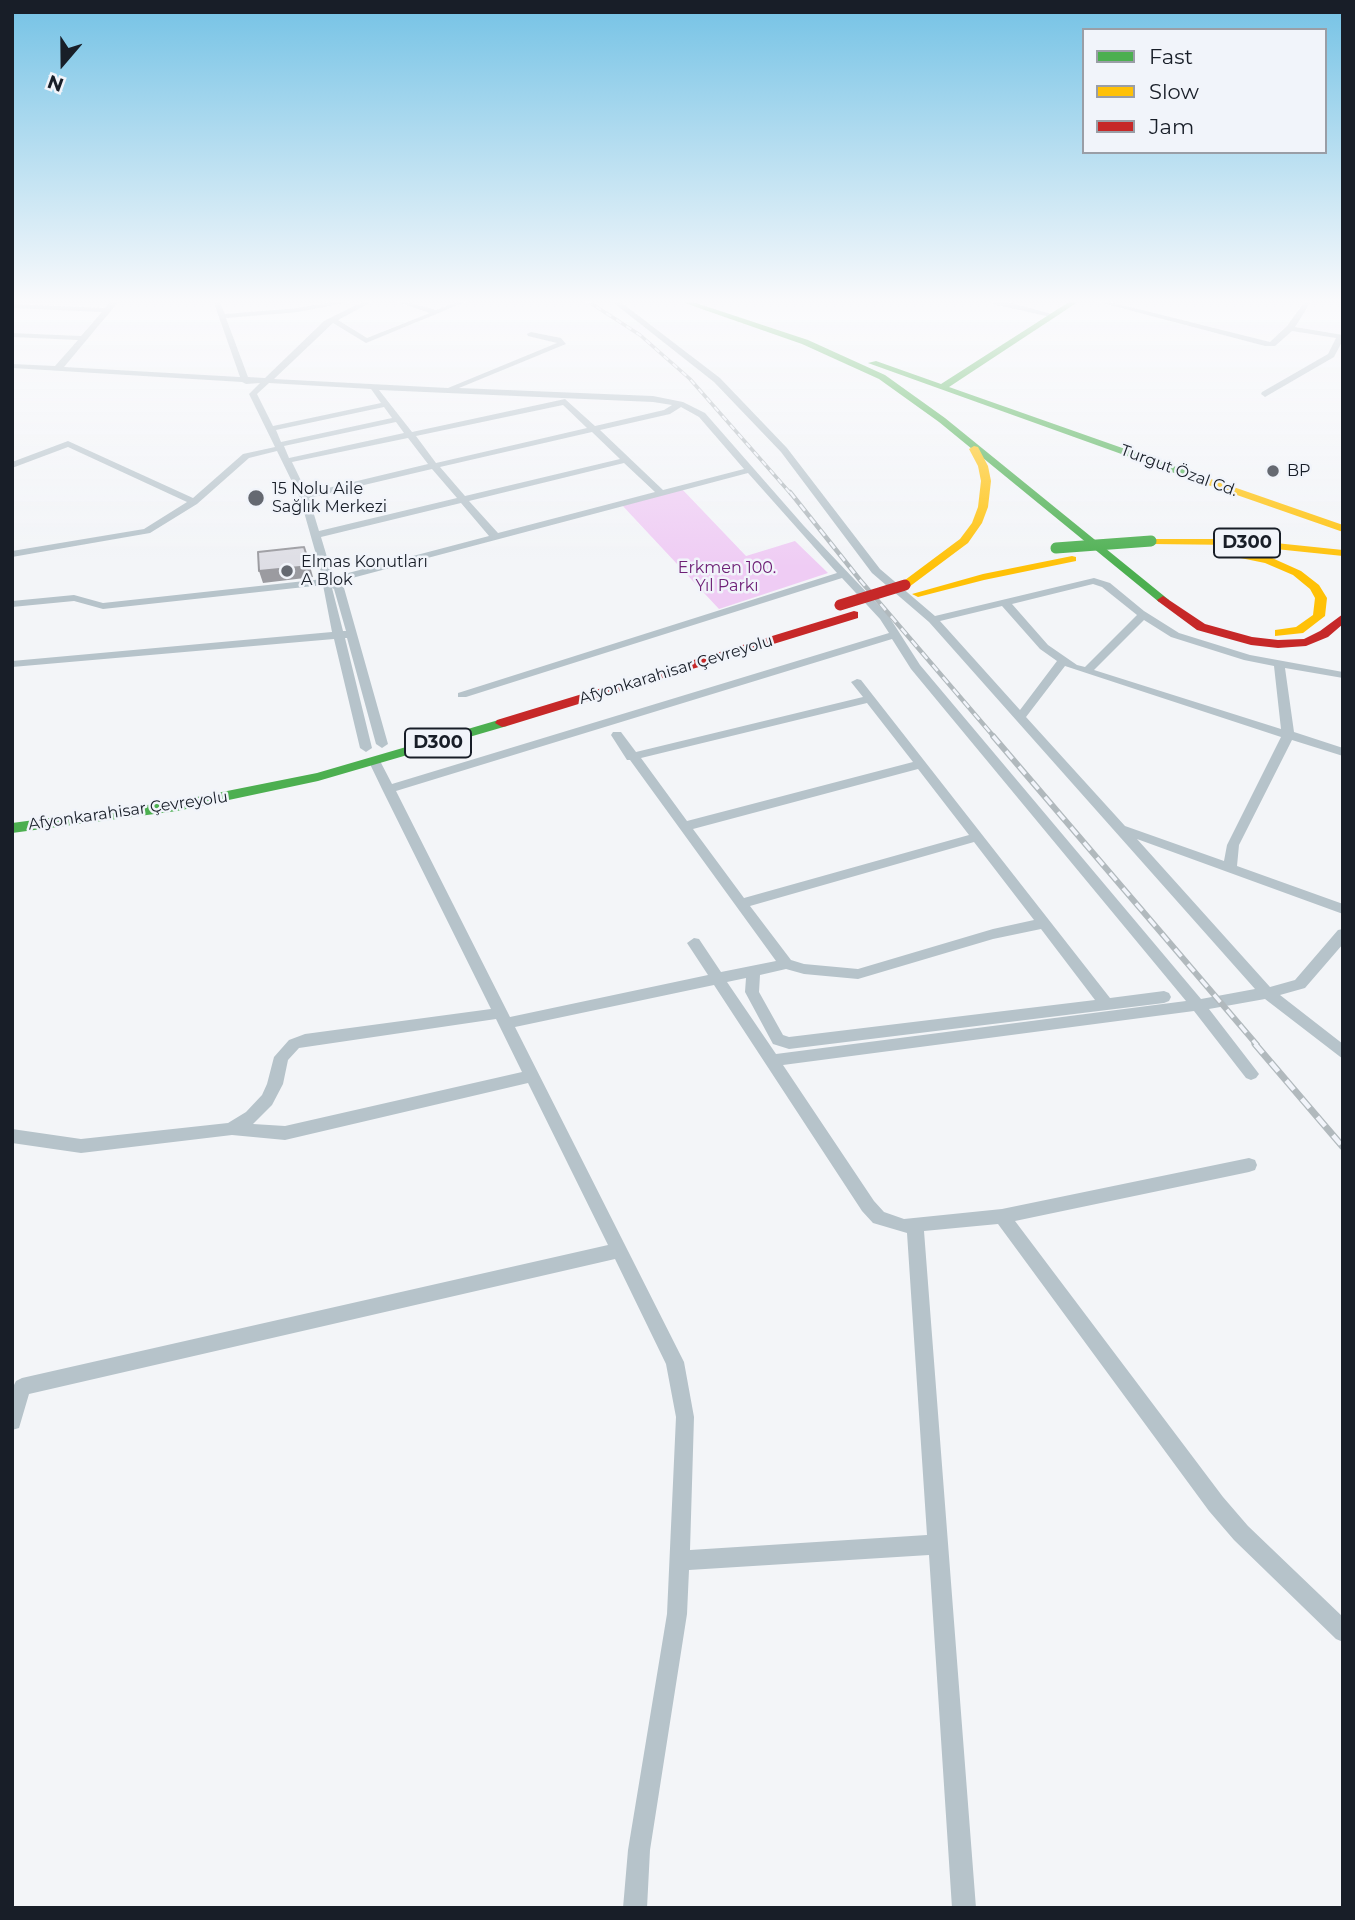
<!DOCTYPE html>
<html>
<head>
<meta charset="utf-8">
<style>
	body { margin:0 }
	#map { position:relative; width:1355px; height:1920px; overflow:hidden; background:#f3f5f8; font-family:Montserrat,sans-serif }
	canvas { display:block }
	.frame { position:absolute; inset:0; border:14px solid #181e28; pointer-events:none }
	.legend { position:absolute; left:1082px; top:28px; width:245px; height:126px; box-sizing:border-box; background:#f1f4fa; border:2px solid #9a9ea6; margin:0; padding:9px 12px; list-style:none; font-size:21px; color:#181e28 }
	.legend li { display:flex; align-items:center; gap:14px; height:35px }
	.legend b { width:35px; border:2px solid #9a9ea6 }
	.north { position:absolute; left:28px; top:28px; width:70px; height:70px; -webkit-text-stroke:5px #f1f4fa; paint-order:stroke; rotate:200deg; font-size:19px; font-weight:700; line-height:28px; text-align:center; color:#181e28 }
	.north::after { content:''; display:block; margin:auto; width:24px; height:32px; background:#181e28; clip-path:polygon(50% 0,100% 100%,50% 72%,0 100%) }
</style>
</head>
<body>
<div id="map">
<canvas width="1355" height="1920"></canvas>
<div class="frame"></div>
<ul class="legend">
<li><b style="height:9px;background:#4caf50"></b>Fast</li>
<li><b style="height:9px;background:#ffc107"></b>Slow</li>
<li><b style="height:9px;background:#c62828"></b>Jam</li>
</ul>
<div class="north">N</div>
</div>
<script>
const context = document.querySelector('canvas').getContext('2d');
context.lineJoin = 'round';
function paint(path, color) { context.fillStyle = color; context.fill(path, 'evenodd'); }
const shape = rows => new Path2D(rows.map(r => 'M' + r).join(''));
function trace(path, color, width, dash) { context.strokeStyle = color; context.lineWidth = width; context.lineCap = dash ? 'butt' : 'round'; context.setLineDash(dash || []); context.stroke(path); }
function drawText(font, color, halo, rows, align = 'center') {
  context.font = font + ' Montserrat,sans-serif'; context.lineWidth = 5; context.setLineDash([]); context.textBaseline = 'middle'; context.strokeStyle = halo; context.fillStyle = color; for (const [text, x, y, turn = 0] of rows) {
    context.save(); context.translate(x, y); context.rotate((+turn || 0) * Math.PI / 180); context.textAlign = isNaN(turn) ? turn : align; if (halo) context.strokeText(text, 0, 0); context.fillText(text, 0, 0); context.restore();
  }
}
paint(shape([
	[681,488,746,556,795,541,828,573,719,609,621,504]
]), '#efccf4');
paint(shape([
	[112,300,120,300,64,367,240,377,213,300,219,300,225,314,298,308,341,300,353,300,350,302,298,312,226,318,248,377,265,378,324,321,366,300,375,300,338,320,367,338,430,313,391,300,400,300,436,310,462,300,470,300,366,343,333,323,274,379,448,388,557,343,528,336,527,334,531,332,561,338,566,344,459,388,653,396,683,402,705,413,804,526,888,615,920,665,1201,999,1255,989,929,622,872,573,781,452,714,382,610,300,618,300,720,378,787,448,880,569,935,616,1094,578,1110,583,1144,611,1179,633,1250,655,1343,672,1343,678,1285,668,1294,732,1343,748,1343,756,1292,740,1239,845,1237,866,1343,904,1343,914,1137,839,1270,987,1295,980,1338,930,1343,929,1343,944,1305,988,1280,995,1343,1044,1343,1059,1265,999,1209,1009,1256,1070,1259,1074,1256,1078,1251,1080,1246,1078,1194,1011,783,1065,874,1201,884,1212,904,1219,1002,1209,1249,1158,1255,1160,1257,1165,1255,1170,1249,1172,1015,1221,1223,1497,1248,1526,1343,1617,1343,1642,1336,1639,1234,1540,1209,1511,998,1224,924,1231,976,1908,952,1908,929,1555,689,1570,687,1614,650,1850,647,1908,623,1908,628,1850,667,1614,676,1417,666,1364,615,1259,29,1394,19,1428,12,1430,12,1389,16,1381,22,1378,608,1245,528,1083,285,1140,232,1135,81,1153,12,1143,12,1129,81,1139,228,1123,246,1112,262,1095,267,1084,274,1057,289,1040,305,1034,491,1009,382,789,369,762,371,759,379,759,392,784,889,633,880,619,842,578,466,697,458,697,458,693,837,573,748,473,337,582,344,588,388,744,382,748,376,744,347,638,345,638,372,748,366,752,360,748,334,639,12,667,12,661,332,632,323,585,103,609,74,601,12,607,12,601,74,595,103,603,323,579,300,498,277,451,249,458,197,504,150,533,12,557,12,551,144,529,187,502,68,447,12,468,12,462,68,441,193,498,243,454,275,447,249,394,260,383,246,384,242,382,12,368,12,364,55,366,78,340,12,337,12,333,81,336,102,312,12,308,12,304,105,308,112,300],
	[269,383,371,389,381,403,273,426,257,394,269,383],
	[379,390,653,402,672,405,664,410,595,426,565,399,412,432,379,390],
	[563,405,587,428,436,463,416,436,563,405],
	[384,407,392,418,281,442,276,430,384,407],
	[681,407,699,417,744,469,663,490,600,430,670,414,681,407],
	[396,422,404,433,289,458,284,446,396,422],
	[592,432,620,459,465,496,440,467,592,432],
	[408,438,428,464,307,493,292,462,408,438],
	[624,463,655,492,498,533,469,501,624,463],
	[432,469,457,498,319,531,309,498,432,469],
	[461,503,489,536,333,577,321,537,461,503],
	[1093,584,1102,587,1137,615,1085,667,1077,665,1048,645,1012,604,1093,584],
	[332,588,334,589,346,631,343,631,332,588],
	[1002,606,1040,649,1057,661,1020,710,940,621,1002,606],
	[1144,620,1171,637,1244,660,1274,666,1281,729,1094,670,1144,620],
	[892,639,911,669,1186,1001,776,1054,727,982,746,978,745,992,773,1044,789,1049,1164,1003,1169,1001,1171,997,1169,993,1164,991,1110,998,861,680,857,679,851,682,863,697,636,752,621,732,613,732,611,735,627,760,630,760,776,961,721,972,699,939,694,938,687,943,708,975,510,1017,396,791,892,639],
	[1065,666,1281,737,1227,845,1224,861,1125,826,1026,717,1065,666],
	[867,703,913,762,687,821,641,758,867,703],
	[918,769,969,835,744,898,693,829,918,769],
	[974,842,1034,920,993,929,858,969,804,964,791,960,750,906,974,842],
	[1041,929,1095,1000,789,1037,783,1035,759,992,760,975,786,969,804,974,858,979,993,939,1041,929],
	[714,985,862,1211,873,1223,907,1233,927,1535,690,1550,694,1417,684,1362,515,1027,714,985],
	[496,1019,522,1072,285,1126,253,1124,272,1105,283,1084,288,1060,299,1048,496,1019],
	[994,300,1001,300,1055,315,1051,317,992,304,994,300],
	[1091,300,1102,300,1270,342,1287,326,1306,300,1312,300,1295,327,1343,335,1343,340,1334,357,1265,397,1261,394,1262,392,1328,354,1336,338,1292,331,1275,346,1265,346,1091,300]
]), '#b6c3ca');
paint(shape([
	[676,300,687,300,808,340,885,375,945,418,1169,600,1167,602,1159,602,939,422,879,379,802,344,676,300],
	[1072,300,1081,300,949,387,1199,475,1199,479,1191,479,868,363,876,361,941,384,1072,300],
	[502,719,507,720,507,726,318,781,177,811,12,833,12,823,177,801,317,773,502,719]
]), '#4caf50');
paint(shape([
	[974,446,978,447,988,466,991,481,988,507,982,523,968,543,909,587,901,587,901,583,960,539,972,523,978,507,981,481,978,466,969,449,974,446],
	[1191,475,1199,475,1343,525,1343,532,1191,479,1191,475],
	[1147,539,1237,539,1343,550,1343,556,1237,545,1151,544,1145,541,1147,539],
	[1220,548,1272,558,1301,571,1319,585,1327,598,1325,616,1303,633,1275,636,1275,630,1296,627,1313,615,1315,598,1310,589,1293,575,1265,563,1216,553,1214,551,1220,548],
	[1072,556,1076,557,1076,561,984,580,918,597,912,594,983,574,1072,556]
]), '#ffc107');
paint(shape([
	[1163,596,1205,624,1252,637,1278,640,1304,639,1320,631,1343,614,1343,624,1328,637,1306,646,1278,648,1251,645,1197,630,1159,602,1157,600,1163,596],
	[854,611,858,612,858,618,507,726,502,727,495,723,497,720,854,611]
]), '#c62828');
const railFar3 = shape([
	[586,300,640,335,690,379,791,494]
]);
const railFar2 = shape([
	[790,492,860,580,995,738]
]);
const railFar1 = shape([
	[993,736,1257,1045]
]);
const rail = shape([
	[1255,1044,1343,1147]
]);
trace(railFar3, '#b1b9bd', 3.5);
trace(railFar2, '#b1b9bd', 4.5);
trace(railFar1, '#b1b9bd', 6);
trace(rail, '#b1b9bd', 7);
trace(railFar3, '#f1f4fa', 2, [6]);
trace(railFar2, '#f1f4fa', 2.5, [8]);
trace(railFar1, '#f1f4fa', 3.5, [10]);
trace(rail, '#f1f4fa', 4.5, [12]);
trace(shape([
	[1056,548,1151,541]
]), '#4caf50', 11);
trace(shape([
	[840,605,905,585]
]), '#c62828', 11);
paint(shape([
	[310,566,313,577,263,583,259,571]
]), '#9b9ba0');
const building = shape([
	[304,547,310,566,259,571,258,552,304,547]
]);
paint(building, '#dedee5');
trace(building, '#9b9ba0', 2);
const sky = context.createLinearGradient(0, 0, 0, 568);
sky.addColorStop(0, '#74c2e5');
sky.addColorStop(0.53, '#fafafc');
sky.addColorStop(1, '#fafafc00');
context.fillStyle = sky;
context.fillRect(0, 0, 1355, 568);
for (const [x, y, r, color] of [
	[1273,471,7,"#656971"],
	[256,498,9,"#656971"],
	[287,571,7,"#656971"]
]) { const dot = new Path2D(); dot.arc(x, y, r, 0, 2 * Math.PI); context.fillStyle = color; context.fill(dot); trace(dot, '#f1f4fa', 2.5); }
drawText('16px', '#181e28', '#f1f4fa', [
	["Turgut Özal Cd.",1179,471,20],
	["Afyonkarahisar Çevreyolu",676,670,-17],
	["Afyonkarahisar Çevreyolu",128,811,-8]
]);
drawText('16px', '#181e28', '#f1f4fa', [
	["BP",1287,471],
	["15 Nolu Aile",272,489],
	["Sağlık Merkezi",272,507],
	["Elmas Konutları",301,562],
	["A Blok",301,580]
], 'left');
drawText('16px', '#6e2076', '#f1f4fa', [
	["Erkmen 100.",727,568],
	["Yıl Parkı",727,586]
]);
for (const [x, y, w] of [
	[1247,543,66],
	[438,743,66]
]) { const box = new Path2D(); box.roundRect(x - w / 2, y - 14.5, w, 29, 5); context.fillStyle = '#f1f4fa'; context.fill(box); trace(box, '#181e28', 2); }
drawText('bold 18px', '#181e28', null, [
	["D300",1247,543],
	["D300",438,743]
]);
</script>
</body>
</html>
